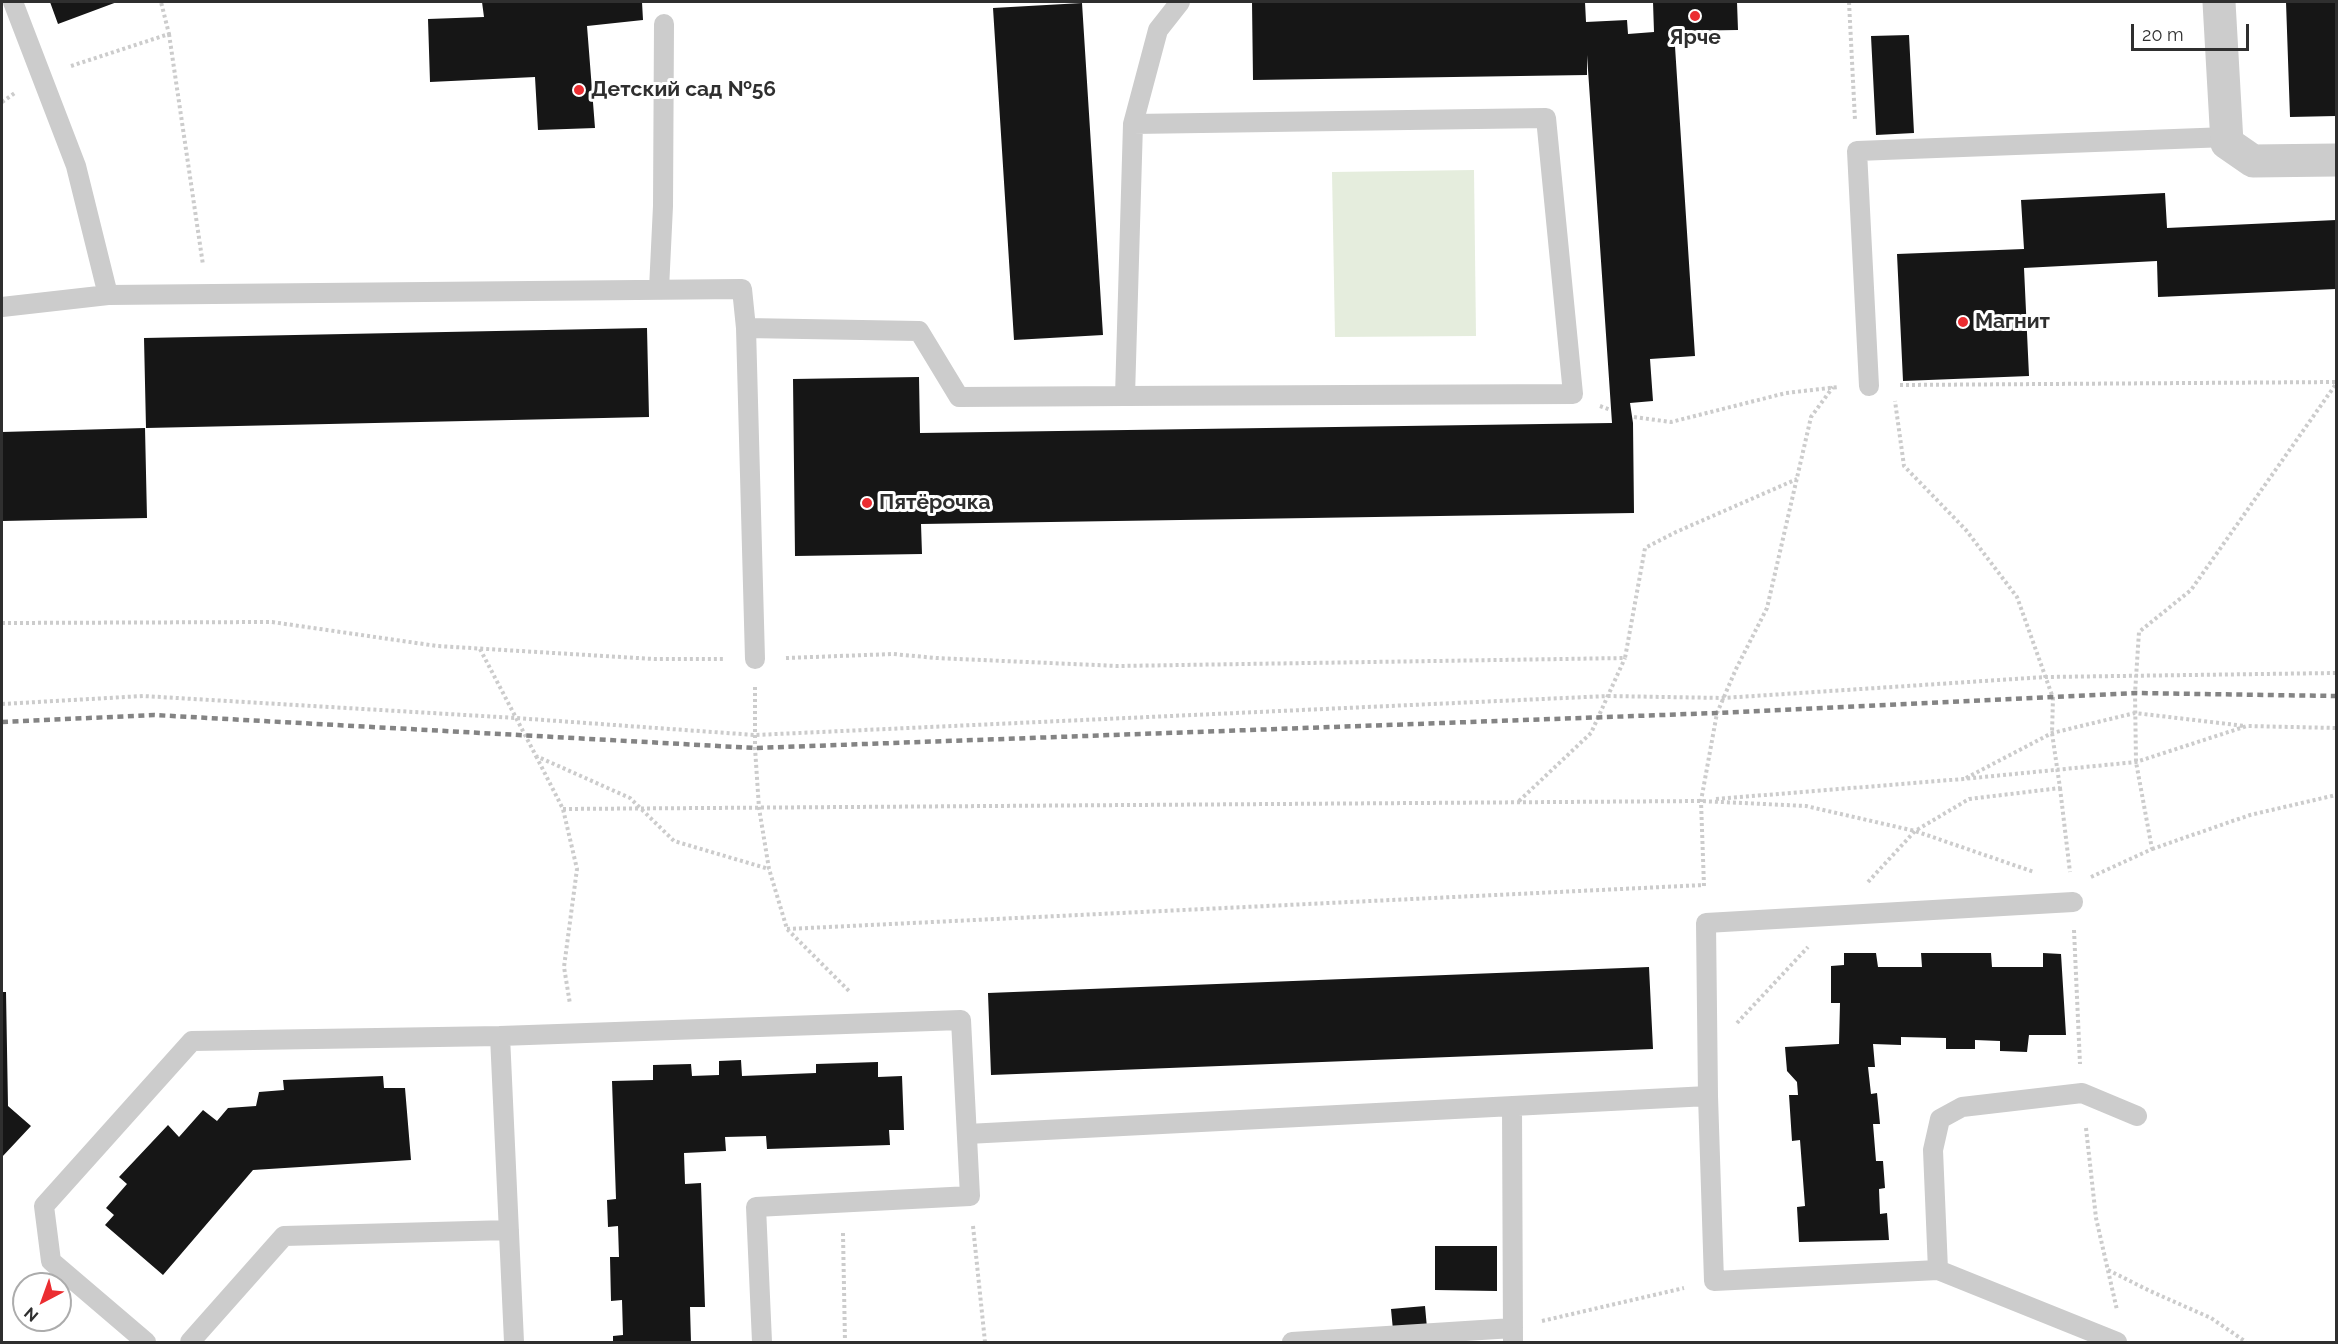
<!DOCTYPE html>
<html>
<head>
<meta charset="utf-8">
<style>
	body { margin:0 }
	#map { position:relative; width:2338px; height:1344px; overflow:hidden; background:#fff; font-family:Raleway,sans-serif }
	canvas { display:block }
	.frame { position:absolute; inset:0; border:3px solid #2f2f2f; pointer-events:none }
	.north { position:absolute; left:12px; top:1272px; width:60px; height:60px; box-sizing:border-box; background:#fff; border:2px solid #acacac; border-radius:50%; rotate:221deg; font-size:16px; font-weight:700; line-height:24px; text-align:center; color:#2f2f2f }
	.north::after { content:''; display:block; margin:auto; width:21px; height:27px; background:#eb2d31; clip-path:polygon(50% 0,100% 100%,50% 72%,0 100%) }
	.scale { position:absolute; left:2131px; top:24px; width:118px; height:27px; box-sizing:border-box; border:3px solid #2f2f2f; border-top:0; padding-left:8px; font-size:18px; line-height:21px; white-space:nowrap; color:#2f2f2f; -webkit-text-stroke:4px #fff; paint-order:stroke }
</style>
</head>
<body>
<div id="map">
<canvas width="2338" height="1344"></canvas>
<div class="frame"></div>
<div class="north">N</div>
<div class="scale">20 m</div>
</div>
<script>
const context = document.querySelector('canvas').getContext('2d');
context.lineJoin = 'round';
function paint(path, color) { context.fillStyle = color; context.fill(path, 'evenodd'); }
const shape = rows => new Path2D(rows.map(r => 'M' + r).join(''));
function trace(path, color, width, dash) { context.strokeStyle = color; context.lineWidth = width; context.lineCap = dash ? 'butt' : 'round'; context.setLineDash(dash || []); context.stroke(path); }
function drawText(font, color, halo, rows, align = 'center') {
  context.font = font + ' Raleway,sans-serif'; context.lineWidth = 6; context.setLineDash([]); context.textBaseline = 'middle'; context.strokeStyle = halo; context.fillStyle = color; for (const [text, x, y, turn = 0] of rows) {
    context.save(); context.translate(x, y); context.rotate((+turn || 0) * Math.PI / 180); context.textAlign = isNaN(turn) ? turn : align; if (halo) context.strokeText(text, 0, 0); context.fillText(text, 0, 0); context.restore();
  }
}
paint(shape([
	[1474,170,1476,336,1335,337,1332,172]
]), '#e5eddd');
paint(shape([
	[50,2,117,2,58,24],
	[482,2,642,2,643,20,587,26,595,128,538,130,535,77,430,82,428,19,484,17],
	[1252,2,1585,2,1586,22,1627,20,1628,34,1654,32,1653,2,1737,2,1738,30,1674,31,1695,356,1650,359,1653,401,1630,403,1633,423,1634,513,921,524,922,554,795,556,793,379,919,377,920,433,1612,423,1587,55,1587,75,1253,80],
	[2286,2,2336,2,2336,116,2290,117],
	[1082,3,1103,335,1014,340,993,8],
	[1909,35,1914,133,1876,135,1871,36],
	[2165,193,2167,228,2336,220,2336,289,2158,297,2157,261,2024,268,2029,376,1903,381,1897,254,2024,249,2021,200],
	[647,328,649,417,146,428,144,338],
	[145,428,147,518,2,521,2,432],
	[1844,953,1876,953,1878,967,1922,967,1921,953,1991,953,1992,967,2043,967,2043,953,2061,954,2066,1035,2029,1035,2027,1052,2000,1051,2000,1041,1975,1040,1975,1049,1946,1049,1946,1038,1901,1037,1901,1045,1873,1044,1875,1067,1868,1067,1871,1094,1877,1093,1880,1124,1873,1124,1876,1161,1883,1161,1885,1188,1879,1189,1880,1214,1887,1213,1889,1240,1799,1242,1797,1207,1805,1206,1800,1140,1792,1141,1789,1095,1798,1095,1797,1082,1787,1071,1785,1047,1839,1044,1840,1003,1831,1003,1831,966,1844,965],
	[1649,967,1653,1049,991,1075,988,993],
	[2,992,6,992,8,1106,31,1126,2,1157],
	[741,1060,742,1076,816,1073,816,1064,878,1062,878,1077,902,1076,904,1130,889,1130,890,1145,767,1149,766,1136,725,1137,726,1151,684,1153,685,1184,701,1183,705,1307,690,1307,691,1342,613,1342,613,1336,623,1335,622,1300,611,1301,610,1257,619,1257,618,1226,608,1227,607,1200,616,1199,612,1081,653,1080,653,1065,691,1064,692,1076,719,1075,719,1061],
	[383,1076,384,1088,405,1088,411,1160,253,1170,163,1275,105,1225,114,1215,106,1208,127,1184,119,1177,168,1125,179,1137,203,1110,217,1121,228,1108,256,1106,259,1092,284,1090,283,1080],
	[1435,1246,1497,1246,1497,1291,1435,1290],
	[1425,1306,1427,1328,1393,1330,1391,1309]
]), '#161616');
trace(shape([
	[1849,2,1855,120],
	[169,34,203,265],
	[71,66,169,34,161,2],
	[2,102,16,92],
	[1900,385,2336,382],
	[1600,406,1611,410],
	[1634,417,1671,422,1786,393,1838,387],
	[2,623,272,622,437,646,654,659,725,659],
	[480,649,536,756,630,798,674,841,769,869],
	[786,658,893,654,936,658,1118,666,1625,658,1645,548,1676,532,1797,479],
	[755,687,755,748,759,808,769,869,787,929,850,992],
	[2,704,143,696,516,718,755,735,1608,696,1723,698,2045,677,2336,673],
	[536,756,563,809,577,869,564,967,570,1004],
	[1966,778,2052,733,2135,713,2245,726],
	[2060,788,2070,872],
	[1716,799,1963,779,2136,762,2247,726,2336,728],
	[1519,801,1591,733,1625,658],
	[563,809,1701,801,1806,806,1915,831,2034,872],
	[2152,849,2250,815,2336,795],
	[2091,877,2152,849,2136,762,2135,693,2139,632,2191,590,2336,384],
	[1868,882,1915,831,1969,799,2060,788,2052,733,2053,698,2017,597,1966,530,1904,466,1895,401],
	[1704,886,1701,801,1717,713,1736,669,1767,608,1811,417,1833,387],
	[787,929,1704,885],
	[2074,930,2080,1064],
	[1737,1023,1808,947],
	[2086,1128,2096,1218,2117,1310],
	[973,1226,985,1342],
	[843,1233,845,1342],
	[2108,1270,2150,1291,2211,1318,2246,1342],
	[1542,1321,1684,1288]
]), '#ccc', 4, [3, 3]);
trace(shape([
	[13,2,76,166,108,295],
	[1133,124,1158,30,1180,2],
	[659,289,663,206,664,24],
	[2,307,108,295,742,289,746,328,755,659],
	[746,328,919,331,959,397,1125,396,1573,394,1546,118,1133,124,1125,396],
	[1869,386,1857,151,2227,137],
	[500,1036,514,1342],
	[1708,1096,1706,923,2073,902],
	[1512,1106,1513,1342],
	[967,1134,1708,1096,1714,1281,1938,1270,1933,1150,1940,1119,1962,1107,2082,1093,2137,1116],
	[1938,1270,2117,1342],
	[146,1342,51,1261,44,1206,192,1041,500,1036,961,1020,970,1196,756,1207,762,1342],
	[190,1342,284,1236,509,1230],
	[1292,1342,1513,1328]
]), '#ccc', 20);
trace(shape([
	[2219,2,2227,143,2253,161,2336,160]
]), '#ccc', 33);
trace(shape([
	[2,722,154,715,755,748,1717,713,2135,693,2336,696]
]), '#848484', 4.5, [6, 4.5]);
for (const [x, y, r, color] of [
	[1695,16,6,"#eb2d31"],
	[579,90,6,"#eb2d31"],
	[1963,322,6,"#eb2d31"],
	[867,503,6,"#eb2d31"]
]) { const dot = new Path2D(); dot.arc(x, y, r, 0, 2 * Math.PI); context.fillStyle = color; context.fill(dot); trace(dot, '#fff', 2); }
drawText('bold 21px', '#2f2f2f', '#fff', [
	["Ярче",1695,38,"center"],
	["Детский сад №56",591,90],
	["Магнит",1975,322],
	["Пятёрочка",879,503]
], 'left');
</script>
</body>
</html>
